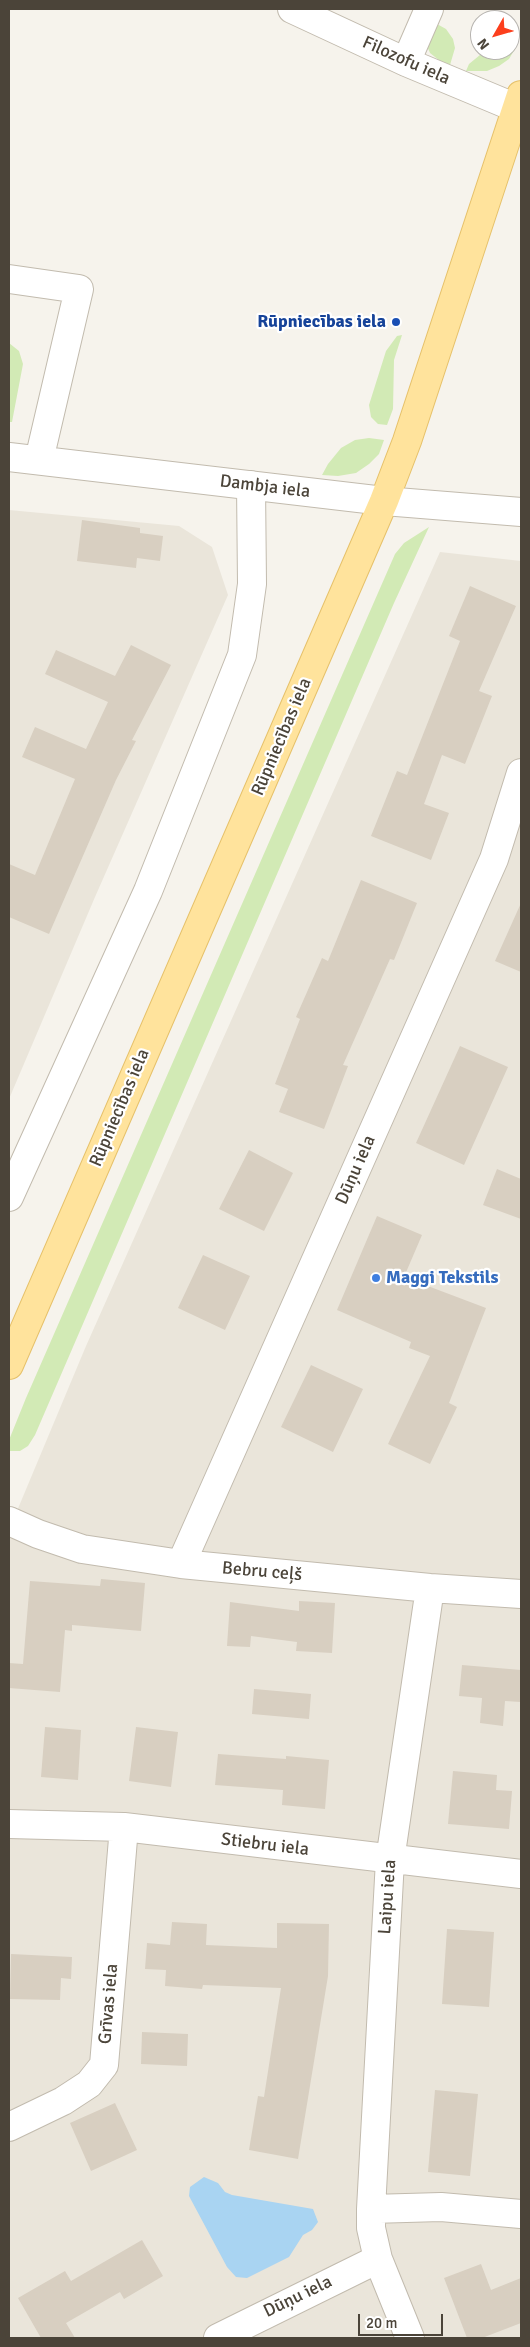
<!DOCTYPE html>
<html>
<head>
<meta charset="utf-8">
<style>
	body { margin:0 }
	#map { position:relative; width:530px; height:2347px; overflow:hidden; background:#f6f3ec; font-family:Signika,sans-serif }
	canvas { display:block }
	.frame { position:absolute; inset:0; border:10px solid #4b4439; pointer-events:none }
	.north { position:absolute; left:470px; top:10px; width:50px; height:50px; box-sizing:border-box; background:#fff; border:1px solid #b7b4b0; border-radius:50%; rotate:232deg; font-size:14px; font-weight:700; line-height:20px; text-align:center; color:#4b4439 }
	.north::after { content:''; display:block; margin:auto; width:18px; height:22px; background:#fc3f1d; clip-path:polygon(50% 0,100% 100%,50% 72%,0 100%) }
	.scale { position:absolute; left:358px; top:2314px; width:85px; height:22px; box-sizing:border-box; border:2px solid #4b4439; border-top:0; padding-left:6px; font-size:15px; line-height:18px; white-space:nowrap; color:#4b4439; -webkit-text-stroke:4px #fff; paint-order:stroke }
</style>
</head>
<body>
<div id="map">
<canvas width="530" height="2347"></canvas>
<div class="frame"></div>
<div class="north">N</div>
<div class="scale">20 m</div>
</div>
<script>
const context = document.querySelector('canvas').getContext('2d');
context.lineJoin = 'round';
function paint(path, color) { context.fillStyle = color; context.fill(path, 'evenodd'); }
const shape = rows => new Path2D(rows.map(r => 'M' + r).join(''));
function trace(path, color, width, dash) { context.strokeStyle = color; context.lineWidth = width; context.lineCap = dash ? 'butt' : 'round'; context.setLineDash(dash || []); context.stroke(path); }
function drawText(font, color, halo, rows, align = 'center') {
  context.font = font + ' Signika,sans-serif'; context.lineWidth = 4.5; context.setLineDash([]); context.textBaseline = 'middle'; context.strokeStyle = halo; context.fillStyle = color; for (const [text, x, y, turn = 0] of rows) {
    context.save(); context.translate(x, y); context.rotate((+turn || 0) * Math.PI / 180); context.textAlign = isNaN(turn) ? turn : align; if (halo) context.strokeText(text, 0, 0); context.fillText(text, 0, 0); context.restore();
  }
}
paint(shape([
	[9,510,179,526,212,547,228,595,95,897,9,1099],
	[440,552,521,561,521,2338,9,2338,9,1530,86,1346]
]), '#eae5da');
paint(shape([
	[437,24,446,29,453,39,455,48,450,65,440,61,430,53,426,44],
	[510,47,515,49,509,59,499,66,487,71,466,71,469,64,486,50,510,50],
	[402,335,394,360,393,409,387,425,378,424,371,417,369,405,386,351,397,336],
	[9,343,19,351,23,364,12,422,9,422],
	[369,438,384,440,379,454,369,464,356,473,338,476,322,475,328,464,341,448,355,440],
	[429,527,394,603,35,1435,28,1446,20,1451,9,1451,9,1440,26,1398,395,554,404,543]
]), '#d2eab5');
paint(shape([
	[204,2177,218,2183,225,2192,232,2195,313,2209,318,2222,312,2230,303,2235,289,2257,247,2278,236,2277,227,2267,189,2196,190,2187]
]), '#a9d4f2');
paint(shape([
	[82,520,140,528,140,533,163,536,160,561,137,558,136,568,77,561],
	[470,586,516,606,479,691,492,696,465,764,442,755,424,804,449,813,431,860,371,836,397,771,407,775,460,641,449,636],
	[131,645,171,665,132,740,136,741,116,780,49,934,9,917,9,864,35,875,75,779,22,757,35,727,86,749,108,702,45,674,56,650,115,676],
	[361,880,417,903,394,960,390,959,343,1065,348,1066,324,1129,279,1112,288,1089,275,1084,300,1019,296,1017,322,958,328,961],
	[521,903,521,972,495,961],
	[460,1046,508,1067,464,1165,416,1143],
	[249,1150,293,1173,264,1231,219,1209],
	[497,1169,521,1179,521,1219,483,1205],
	[377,1216,422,1235,404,1277,486,1308,449,1403,457,1407,430,1464,388,1444,430,1356,409,1348,411,1342,337,1310],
	[203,1255,250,1276,225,1330,178,1308],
	[311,1365,363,1389,333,1452,281,1427],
	[101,1579,145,1583,141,1631,72,1625,72,1631,65,1630,60,1692,9,1688,9,1663,23,1664,30,1581,100,1586],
	[299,1601,335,1603,332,1653,296,1651,297,1642,251,1636,250,1647,227,1646,230,1602,299,1611],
	[462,1665,521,1670,521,1702,505,1701,503,1726,480,1723,482,1698,459,1696],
	[254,1689,311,1694,309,1719,252,1714],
	[45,1727,81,1730,78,1780,41,1777],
	[136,1727,178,1732,171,1787,129,1781],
	[218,1754,286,1759,286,1756,329,1760,325,1809,282,1805,283,1790,215,1785],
	[453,1771,497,1775,496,1790,512,1791,509,1829,448,1824],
	[172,1922,207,1924,206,1945,277,1948,277,1923,329,1924,328,1976,298,2159,249,2150,258,2096,264,2097,281,1988,203,1985,202,1989,165,1986,166,1970,145,1969,147,1943,170,1945],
	[447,1929,494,1932,489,2007,442,2004],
	[11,1954,72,1957,71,1979,61,1978,60,2000,10,1999],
	[142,2032,188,2034,187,2066,141,2064],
	[435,2090,478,2094,470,2176,428,2172],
	[115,2103,137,2150,91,2171,70,2123],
	[142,2240,163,2276,124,2299,120,2292,66,2323,75,2338,41,2338,18,2298,65,2271,71,2281],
	[481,2264,491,2290,521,2278,521,2323,482,2338,467,2338,444,2278]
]), '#d8cfc1');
const minor = shape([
	[292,9,406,62,521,110],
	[406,62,429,9],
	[9,279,79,289,39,460],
	[9,457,384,501,521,512],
	[9,1197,148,891,242,655,252,584,251,485],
	[9,1521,38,1534,82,1549,181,1564,430,1588,521,1594],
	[181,1564,494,859,521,773],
	[9,1824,124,1827,521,1874],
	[9,2127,63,2101,89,2084,104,2065,124,1827],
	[371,2209,441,2207,521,2214],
	[218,2338,378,2259],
	[410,2338,378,2259,371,2228,371,2209,390,1860,430,1588]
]);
const major = shape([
	[9,1365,384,501,407,441,521,95]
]);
trace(minor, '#c2bbae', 30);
trace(major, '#e6c16a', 30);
trace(minor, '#fff', 28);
trace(major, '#ffe39c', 28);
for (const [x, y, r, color] of [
	[396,322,5,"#1a4fb4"],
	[376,1278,5,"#3f7fe0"]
]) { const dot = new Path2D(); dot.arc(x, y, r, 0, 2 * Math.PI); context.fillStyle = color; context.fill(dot); trace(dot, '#fff', 2); }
drawText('18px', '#4b4439', '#fff', [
	["Filozofu iela",406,61,24],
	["Dambja iela",265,487,7],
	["Rūpniecības iela",282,737,-67],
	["Rūpniecības iela",120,1108,-67],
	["Dūņu iela",356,1170,-66],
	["Bebru ceļš",262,1572,5],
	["Stiebru iela",265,1845,7],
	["Laipu iela",388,1897,-86],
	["Grīvas iela",109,2004,-85],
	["Dūņu iela",298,2297,-26]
]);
drawText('bold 18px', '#164399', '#fff', [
	["Rūpniecības iela",386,322]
], 'right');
drawText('bold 18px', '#366cbe', '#fff', [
	["Maggi Tekstils",386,1278]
], 'left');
</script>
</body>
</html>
